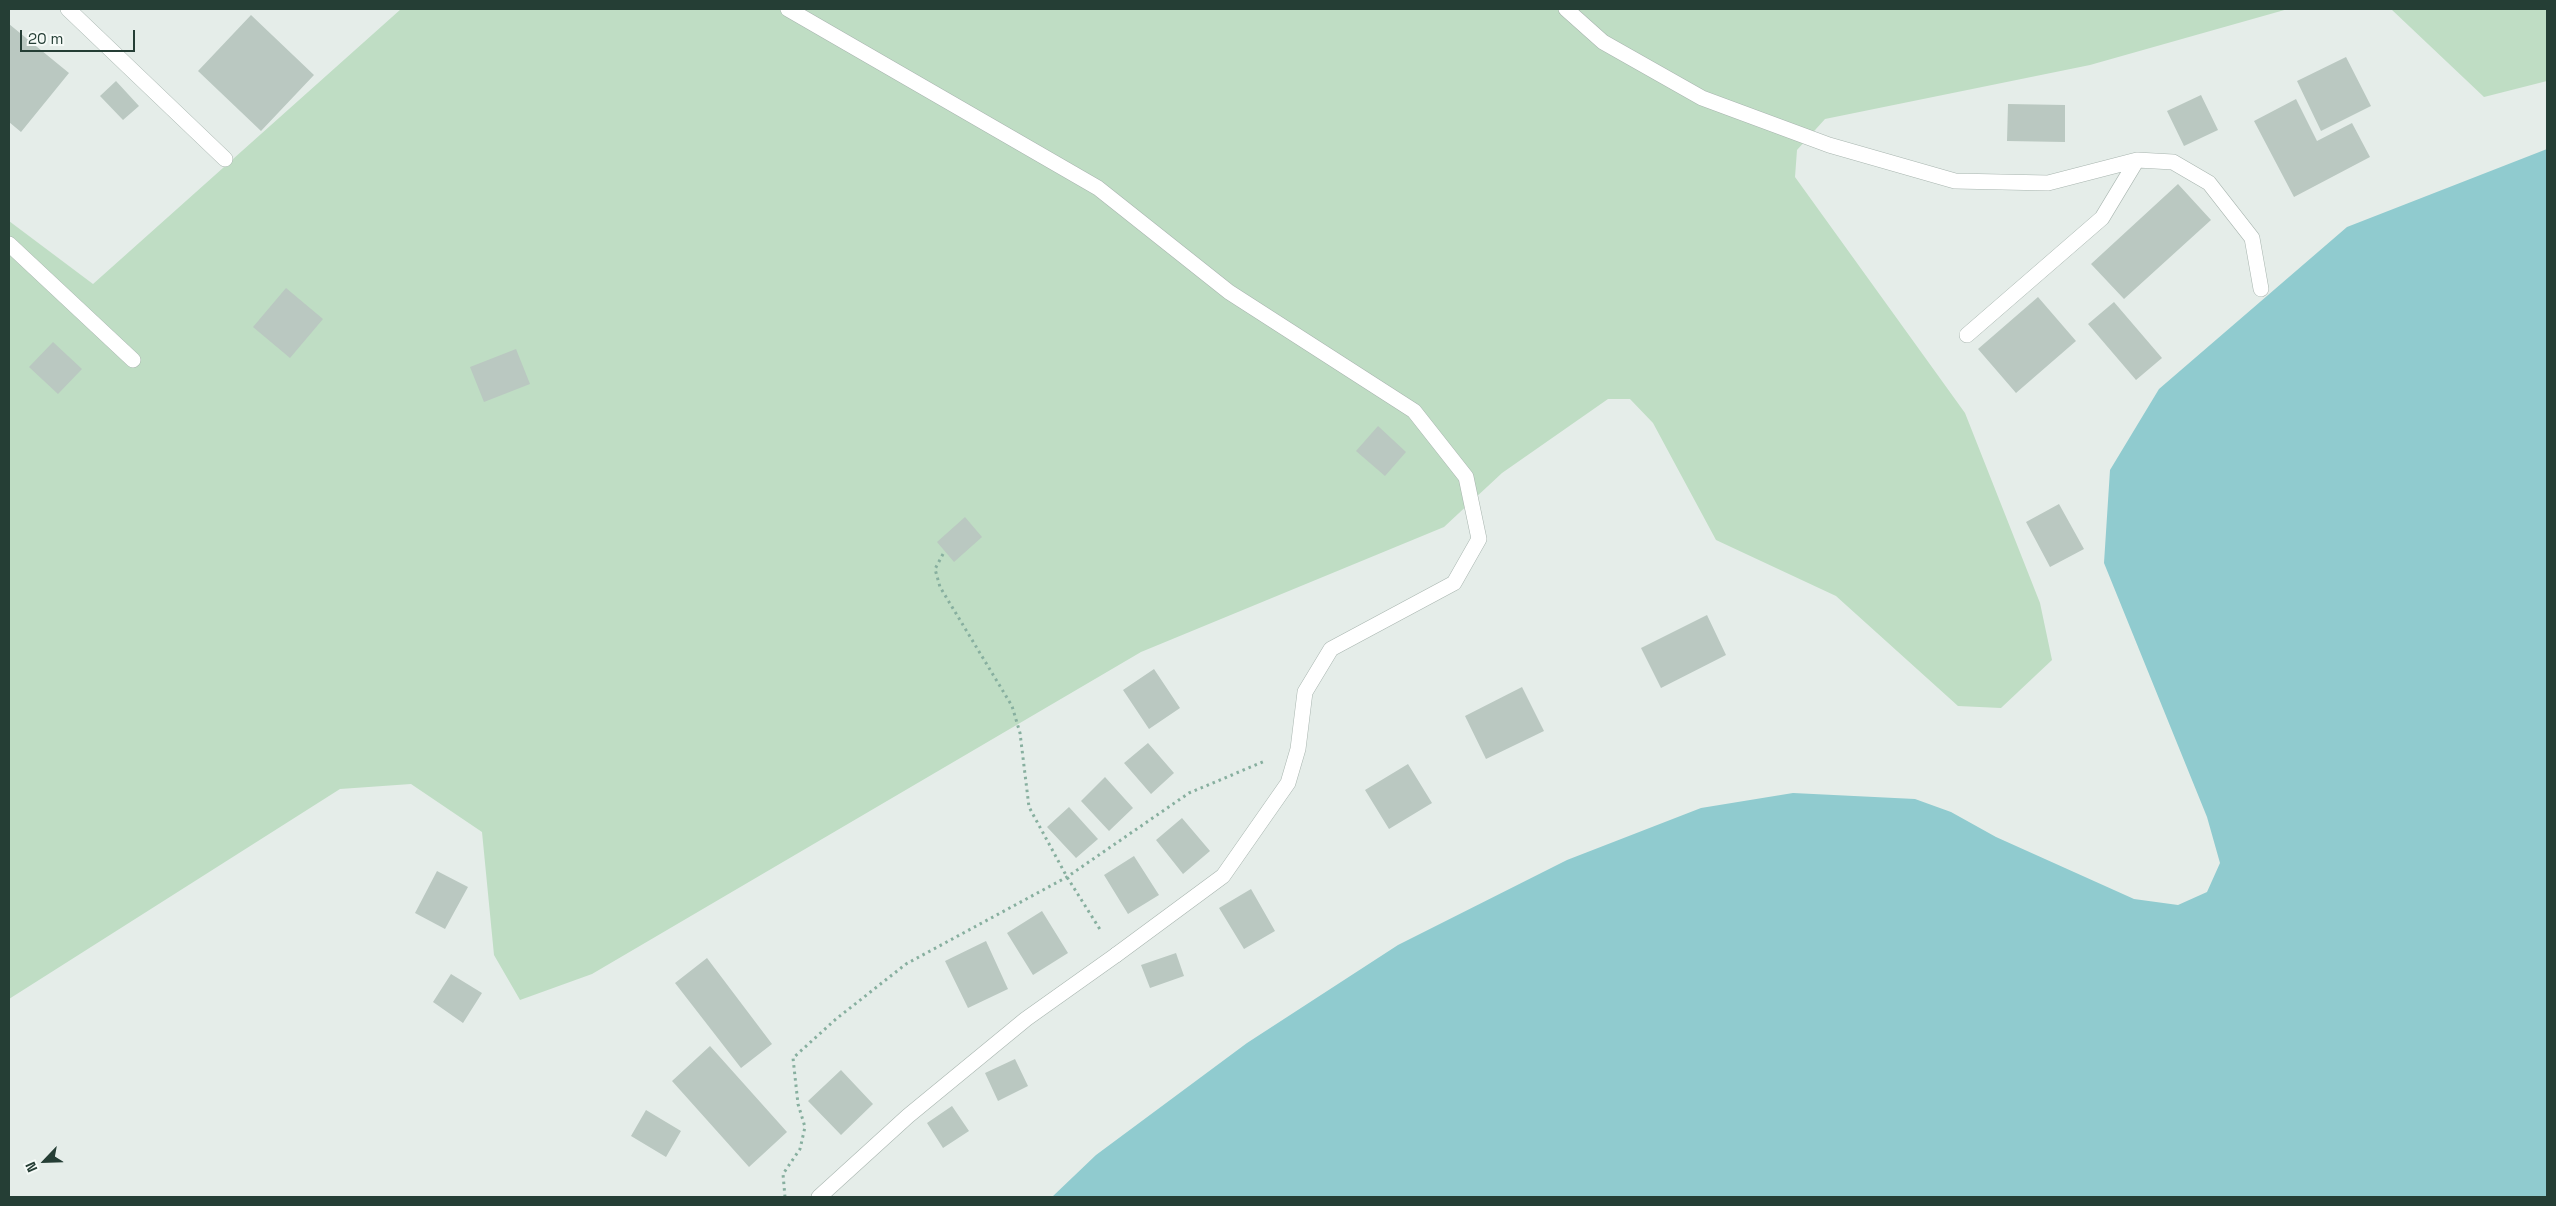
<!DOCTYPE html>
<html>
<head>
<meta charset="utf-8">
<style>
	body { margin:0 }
	#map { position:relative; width:2556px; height:1206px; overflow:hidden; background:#e5ede9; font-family:"Space Grotesk",sans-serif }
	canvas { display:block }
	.frame { position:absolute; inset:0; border:10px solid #253e35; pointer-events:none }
	.north { position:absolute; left:20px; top:1136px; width:50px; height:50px; -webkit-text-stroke:4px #f5faf7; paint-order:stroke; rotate:246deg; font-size:14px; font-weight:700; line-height:20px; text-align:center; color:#253e35 }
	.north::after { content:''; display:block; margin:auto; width:18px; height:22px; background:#253e35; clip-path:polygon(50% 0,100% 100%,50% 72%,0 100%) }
	.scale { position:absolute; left:20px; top:30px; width:115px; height:22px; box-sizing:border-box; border:2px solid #253e35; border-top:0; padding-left:6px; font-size:15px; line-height:18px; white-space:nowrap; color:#253e35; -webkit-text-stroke:4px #f5faf7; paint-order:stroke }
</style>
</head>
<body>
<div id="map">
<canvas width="2556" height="1206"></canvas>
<div class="frame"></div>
<div class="north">N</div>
<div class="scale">20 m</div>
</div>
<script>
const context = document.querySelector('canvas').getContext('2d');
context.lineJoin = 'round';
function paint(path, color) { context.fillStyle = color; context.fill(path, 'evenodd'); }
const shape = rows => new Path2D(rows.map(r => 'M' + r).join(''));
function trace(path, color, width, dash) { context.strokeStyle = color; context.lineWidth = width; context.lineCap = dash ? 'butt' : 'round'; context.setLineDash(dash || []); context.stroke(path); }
paint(shape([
	[401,9,2288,9,2090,65,1825,119,1797,150,1795,177,1965,413,2040,603,2052,660,2001,708,1958,706,1836,596,1716,540,1653,423,1630,399,1608,399,1502,473,1444,527,1141,652,592,974,520,1000,494,955,482,832,411,784,340,789,9,999,9,221,93,284],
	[2391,9,2547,9,2547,81,2484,97]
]), '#bfddc4');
paint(shape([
	[2547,149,2547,1197,1052,1197,1096,1155,1247,1043,1398,945,1567,860,1701,808,1793,793,1915,799,1951,812,1996,837,2134,899,2178,905,2207,892,2220,863,2207,817,2104,563,2110,470,2159,389,2347,227]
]), '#90cbcf');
paint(shape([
	[251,15,314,75,261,131,198,71],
	[9,24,69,73,21,132,9,122],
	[2346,57,2371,106,2321,131,2297,81],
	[116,81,139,106,123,120,100,96],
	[2201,95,2218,130,2184,146,2167,111],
	[2296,99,2317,141,2352,123,2370,157,2294,197,2254,121],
	[2008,104,2065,105,2065,142,2007,141],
	[2178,184,2211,220,2124,299,2091,264],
	[286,288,323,319,290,358,253,327],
	[2038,297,2076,341,2016,393,1978,349],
	[2114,302,2162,358,2136,380,2088,324],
	[53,342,82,369,58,394,29,367],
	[516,349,530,384,484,402,470,367],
	[1378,426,1406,452,1385,476,1356,451],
	[2059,504,2084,549,2050,567,2026,522],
	[965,517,982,537,954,562,937,542],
	[1707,615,1726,655,1661,688,1641,648],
	[1154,669,1180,708,1149,729,1123,690],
	[1522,687,1544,731,1486,759,1465,716],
	[1148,743,1174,773,1151,794,1124,763],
	[1408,764,1432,803,1389,829,1365,790],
	[1105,777,1133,808,1109,831,1081,801],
	[1069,807,1098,839,1076,858,1047,827],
	[1182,818,1210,851,1183,874,1156,840],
	[1134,856,1159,895,1128,914,1104,875],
	[437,871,468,887,445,929,415,913],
	[1251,889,1275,931,1244,949,1219,908],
	[1042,911,1068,953,1033,975,1007,933],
	[986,941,1008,989,968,1008,945,961],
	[1176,953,1184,976,1150,988,1141,965],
	[707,958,772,1044,741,1068,675,983],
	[451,974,482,993,463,1023,433,1002],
	[710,1046,787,1132,749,1167,672,1081],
	[1015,1059,1028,1086,998,1101,985,1073],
	[841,1070,873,1104,841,1135,808,1101],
	[952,1106,969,1131,943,1148,927,1123],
	[646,1110,681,1131,666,1157,631,1136]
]), '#bac8c1');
const lane = shape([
	[68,9,225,159],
	[788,9,1098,188,1229,292,1414,411,1466,477,1479,539,1454,583,1331,649,1305,692,1298,749,1288,783,1223,876,1116,955],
	[1566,9,1603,42,1702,98,1829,145,1955,181,2048,183,2137,160,2173,162,2209,183,2252,238,2261,289],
	[9,244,133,360],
	[1967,335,2102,218,2137,160]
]);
const street = shape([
	[819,1197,908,1116,1026,1019,1116,955]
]);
trace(lane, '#a8b5af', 16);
trace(street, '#a8b5af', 16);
trace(shape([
	[943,554,935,569,940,587,1012,706,1020,733,1029,807,1067,877,1101,931],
	[785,1197,783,1174,800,1149,805,1127,798,1104,793,1058,836,1019,906,964,1067,877,1189,793,1265,761]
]), '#87af9f', 3, [2.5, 4]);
trace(lane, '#fff', 15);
trace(street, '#fff', 15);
</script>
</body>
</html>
